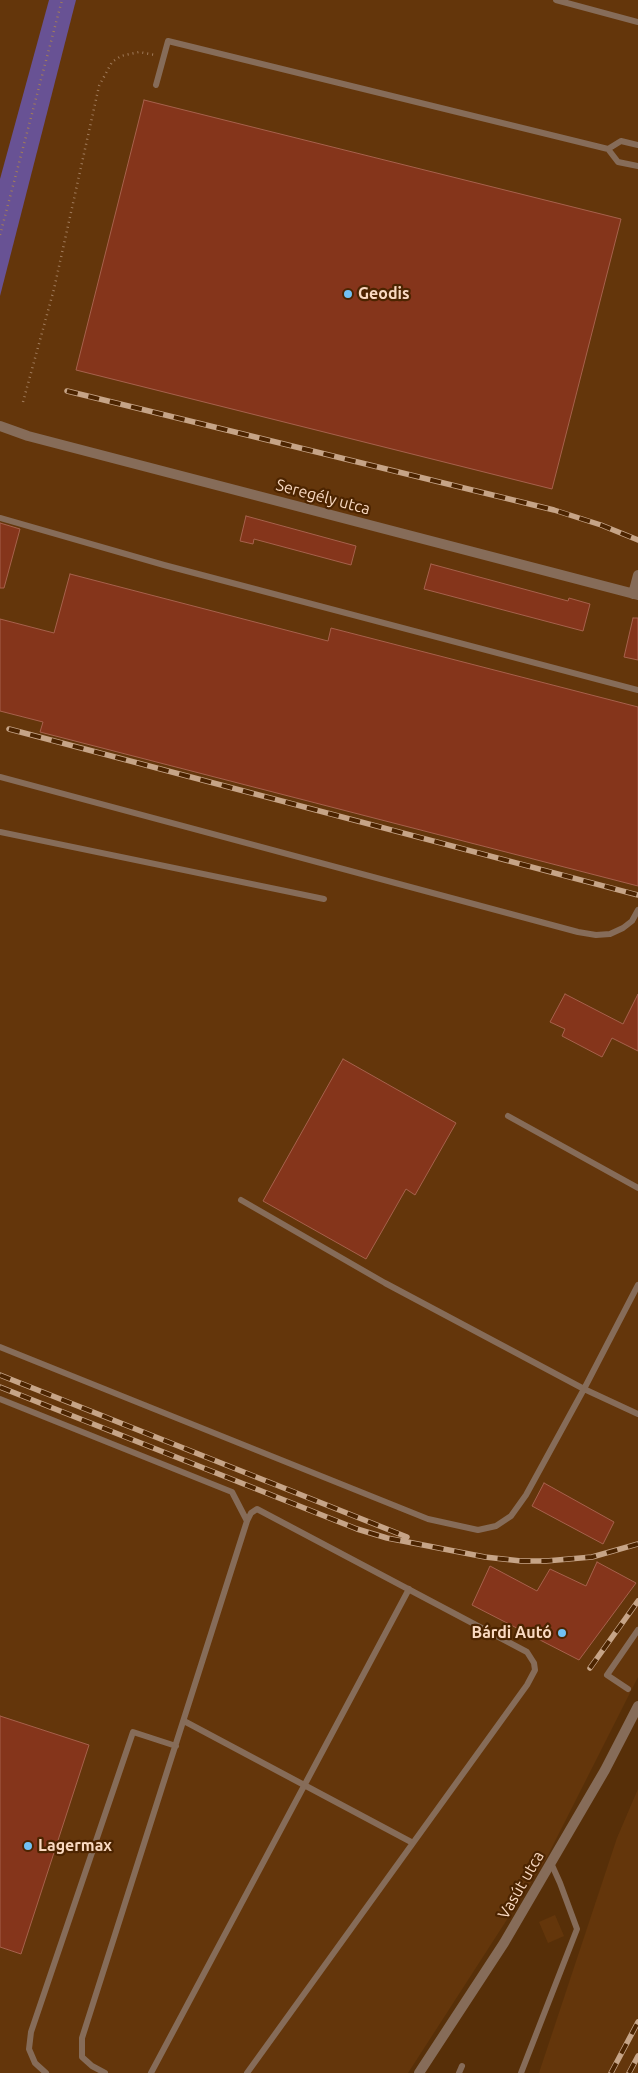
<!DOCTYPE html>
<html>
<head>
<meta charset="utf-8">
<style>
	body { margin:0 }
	canvas { display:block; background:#572f08 }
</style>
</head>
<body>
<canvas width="638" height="2073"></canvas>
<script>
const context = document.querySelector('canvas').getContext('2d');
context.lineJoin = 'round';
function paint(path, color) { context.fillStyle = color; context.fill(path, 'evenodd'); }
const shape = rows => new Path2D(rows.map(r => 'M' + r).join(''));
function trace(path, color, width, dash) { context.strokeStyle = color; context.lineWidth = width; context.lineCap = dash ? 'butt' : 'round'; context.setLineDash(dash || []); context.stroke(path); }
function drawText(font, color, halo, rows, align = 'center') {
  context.font = font + ' Ubuntu,sans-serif'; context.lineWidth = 4.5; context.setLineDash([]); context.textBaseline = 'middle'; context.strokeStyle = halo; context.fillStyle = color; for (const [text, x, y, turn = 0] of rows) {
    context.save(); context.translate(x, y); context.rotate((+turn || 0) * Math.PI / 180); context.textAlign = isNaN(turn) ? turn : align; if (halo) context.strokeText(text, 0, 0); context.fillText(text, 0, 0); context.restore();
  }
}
paint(shape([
	[0,0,638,0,638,1677,546,1859,408,2073,0,2073],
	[638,1789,638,2073,539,2073,617,1838],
	[555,1915,564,1936,548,1943,539,1922]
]), '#64360b');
paint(shape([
	[49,0,76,0,0,296,0,179]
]), '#685294');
const building = shape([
	[144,100,621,219,552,489,76,370,144,100],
	[246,516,356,546,351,565,254,539,253,544,240,541,246,516],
	[0,523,20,529,4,588,0,588,0,523],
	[431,564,568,601,569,598,590,604,583,631,424,589,431,564],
	[70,574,328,641,331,628,638,707,638,886,40,732,43,722,0,711,0,619,54,633,70,574],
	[633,618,638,618,638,660,624,657,633,618],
	[565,994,623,1024,638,994,638,1051,612,1038,602,1057,562,1036,565,1029,550,1022,565,994],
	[343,1059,456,1123,415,1195,406,1189,366,1259,263,1201,343,1059],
	[544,1483,614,1522,603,1544,532,1506,544,1483],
	[597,1562,636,1583,579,1660,472,1605,490,1566,537,1591,550,1569,586,1586,597,1562],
	[0,1716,89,1745,21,1954,0,1947,0,1716]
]);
paint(building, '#85351b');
trace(building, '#a6614c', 1);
trace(shape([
	[0,235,62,0],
	[23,402,54,289,99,86,112,62,121,56,139,52,155,55]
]), '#a07b5b', 2.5, [1, 4]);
trace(shape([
	[556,0,638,22],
	[156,85,168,41,608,149,621,141,638,145],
	[608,149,618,162,638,166],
	[0,518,164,565,638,690],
	[0,777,578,932,596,935,610,934,623,928,632,921,638,910],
	[0,832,324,899],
	[508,1116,638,1188],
	[241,1200,385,1283,584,1389,638,1414],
	[0,1347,428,1519,478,1530,496,1526,511,1516,526,1495,584,1389,638,1285],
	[0,1399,232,1492,247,1521],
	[628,1689,607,1675,638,1630],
	[184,1721,413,1843],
	[46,2073,35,2063,29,2049,31,2032,133,1732,176,1746],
	[105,2073,92,2066,82,2057,82,2038,247,1521,251,1513,257,1509,527,1652,534,1663,535,1670,527,1685,247,2073],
	[151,2073,409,1589],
	[459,2073,462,2066],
	[521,2073,577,1929,560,1883,551,1863]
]), '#866c59', 6);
trace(shape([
	[0,426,28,436,638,595],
	[633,594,638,575]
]), '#866c59', 10);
trace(shape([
	[419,2073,504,1943,605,1770,638,1706]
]), '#866c59', 10);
const rail = shape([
	[67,391,554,510,601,525,638,540],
	[9,729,638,895],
	[0,1375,407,1537],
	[0,1387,357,1529,387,1538,485,1557,521,1561,546,1561,592,1557,638,1544],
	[590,1668,638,1601],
	[611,2073,638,2022],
	[629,2073,638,2056]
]);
trace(rail, '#c6a487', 5.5);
trace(rail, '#4c2400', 4, [11]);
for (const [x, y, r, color] of [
	[348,294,5,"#71c1f4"],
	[562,1633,5,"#71c1f4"],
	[28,1846,5,"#71c1f4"]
]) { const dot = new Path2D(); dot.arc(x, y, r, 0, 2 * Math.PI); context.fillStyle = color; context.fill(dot); trace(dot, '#4c2400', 2); }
drawText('bold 16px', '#f9d9c1', '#4c2400', [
	["Geodis",358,294],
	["Bárdi Autó",552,1633,"right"],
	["Lagermax",38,1846]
], 'left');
drawText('16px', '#f9d9c1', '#4c2400', [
	["Seregély utca",323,497,15],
	["Vasút utca",521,1885,-60]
]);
</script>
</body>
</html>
